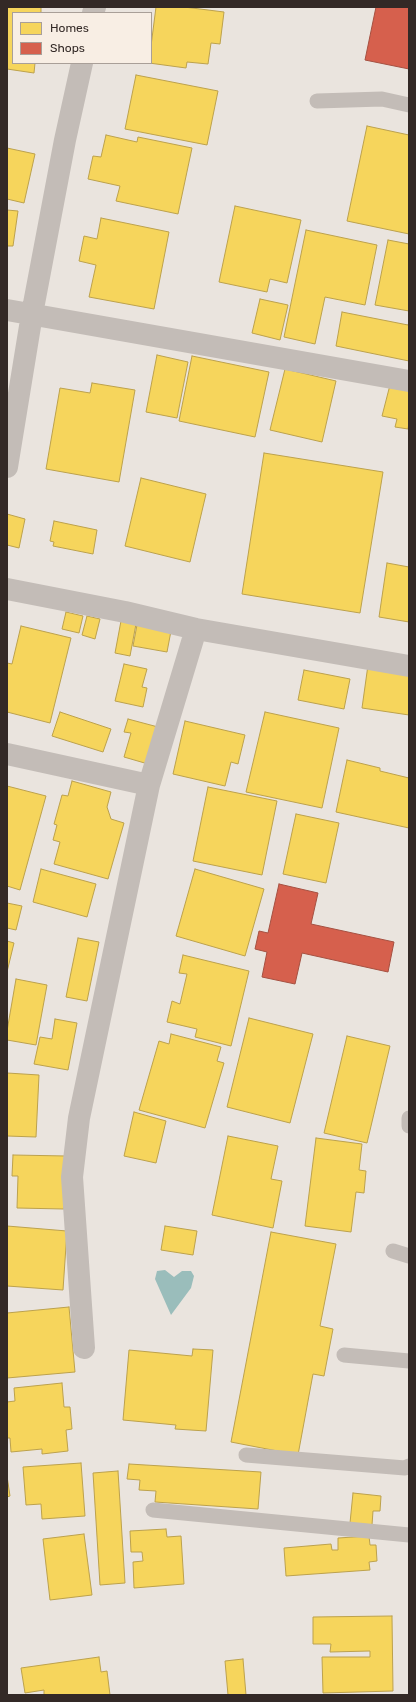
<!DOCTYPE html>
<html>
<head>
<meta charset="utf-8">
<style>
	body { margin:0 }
	#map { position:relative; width:416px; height:1702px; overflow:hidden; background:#eae4de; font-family:Rubik,sans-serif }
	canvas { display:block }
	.frame { position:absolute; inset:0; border:8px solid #332926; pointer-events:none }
	.legend { position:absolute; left:12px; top:12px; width:140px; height:52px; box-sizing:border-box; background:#f8eee4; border:1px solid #a99f98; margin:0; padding:5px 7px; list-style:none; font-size:12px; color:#332926 }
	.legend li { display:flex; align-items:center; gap:8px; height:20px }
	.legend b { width:20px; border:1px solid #a99f98 }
</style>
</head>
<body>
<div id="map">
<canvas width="416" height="1702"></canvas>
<div class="frame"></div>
<ul class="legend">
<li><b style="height:11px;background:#f6d55c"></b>Homes</li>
<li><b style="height:11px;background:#d6604d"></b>Shops</li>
</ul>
</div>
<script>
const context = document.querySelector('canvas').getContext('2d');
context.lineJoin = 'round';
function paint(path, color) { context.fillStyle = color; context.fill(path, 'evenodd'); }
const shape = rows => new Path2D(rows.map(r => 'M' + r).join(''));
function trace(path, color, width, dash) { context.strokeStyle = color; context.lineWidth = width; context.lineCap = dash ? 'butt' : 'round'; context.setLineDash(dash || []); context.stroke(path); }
paint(shape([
	[165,1270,174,1277,182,1271,191,1271,194,1276,191,1288,171,1315,155,1279,157,1271]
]), '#9abdbb');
const homes = shape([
	[7,7,41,7,41,13,13,13,13,63,35,63,34,73,7,69,7,7],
	[156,7,184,7,224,12,220,44,211,43,208,64,187,62,186,68,149,63,151,63,151,46,156,7],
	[136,75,218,91,207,145,125,129,136,75],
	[367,126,409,135,409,234,347,221,367,126],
	[106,135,137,142,138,137,192,148,178,214,116,201,120,186,88,179,93,156,101,157,106,135],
	[7,148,35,154,24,203,7,199,7,148],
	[235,206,301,220,287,283,270,279,267,292,219,282,235,206],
	[7,210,18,211,13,246,7,246,7,210],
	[101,218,169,232,154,309,89,297,96,265,79,261,84,236,97,239,101,218],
	[306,230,377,245,365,305,325,297,315,344,284,337,306,230],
	[388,240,409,244,409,311,375,305,388,240],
	[260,299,288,305,280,340,252,333,260,299],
	[342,312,408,325,409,322,409,361,336,346,342,312],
	[157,355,188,362,177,418,146,412,157,355],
	[192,356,269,372,255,437,179,421,192,356],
	[285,369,336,381,322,442,270,430,285,369],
	[92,383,135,390,119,482,46,469,60,388,90,393,92,383],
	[390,385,409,390,409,423,408,429,395,427,397,419,382,416,390,385],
	[264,453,383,472,360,613,242,594,264,453],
	[141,478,206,494,190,562,125,546,141,478],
	[7,514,25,519,19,548,7,545,7,514],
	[54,521,97,530,93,554,53,546,54,542,50,541,54,521],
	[387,563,409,567,409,622,379,617,387,563],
	[66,612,83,616,79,633,62,629,66,612],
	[87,616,100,619,95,639,82,635,87,616],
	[121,621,136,624,130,656,115,653,121,621],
	[137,625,171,631,167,652,133,646,137,625],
	[21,626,71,638,50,723,7,712,7,663,12,664,21,626],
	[124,664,147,669,142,687,147,688,143,707,115,701,124,664],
	[368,665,409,671,409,715,362,708,368,665],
	[304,670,350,679,344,709,298,700,304,670],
	[60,712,111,729,103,752,52,736,60,712],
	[265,712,339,728,322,808,246,792,265,712],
	[128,719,158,727,148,764,124,757,131,733,124,732,128,719],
	[185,721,245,735,238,764,231,762,225,786,173,774,185,721],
	[347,760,380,768,380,771,409,778,409,828,336,812,347,760],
	[72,781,111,792,107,807,111,819,124,823,108,879,54,864,60,842,53,840,57,825,54,824,62,795,68,796,72,781],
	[7,786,46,796,20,890,7,886,7,786],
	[208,787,277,801,262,875,193,861,208,787],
	[296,814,339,823,326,883,283,874,296,814],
	[41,869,96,884,87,917,33,902,41,869],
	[195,869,264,889,245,956,176,936,195,869],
	[7,903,22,906,16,930,7,928,7,903],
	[78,938,99,942,87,1001,66,997,78,938],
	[7,941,14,943,7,972,7,941],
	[183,955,249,971,231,1046,195,1037,197,1029,167,1022,172,1001,180,1004,187,974,179,973,183,955],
	[16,979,47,985,36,1045,7,1040,7,1031,16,979],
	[249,1018,313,1034,290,1123,227,1107,249,1018],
	[55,1019,77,1023,68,1070,34,1064,40,1037,52,1039,55,1019],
	[171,1034,221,1047,217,1061,224,1063,205,1128,139,1110,159,1041,169,1044,171,1034],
	[347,1036,390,1046,367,1143,324,1133,347,1036],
	[7,1073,39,1075,36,1137,7,1136,7,1073],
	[134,1112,166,1121,156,1163,124,1156,134,1112],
	[228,1136,278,1146,271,1179,282,1181,273,1228,212,1215,228,1136],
	[316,1138,362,1144,359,1170,366,1171,364,1193,356,1192,351,1232,305,1226,316,1138],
	[13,1155,66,1156,64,1209,17,1208,18,1176,12,1176,13,1155],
	[7,1226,67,1231,63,1290,7,1286,7,1226],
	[165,1226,197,1231,193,1255,161,1250,165,1226],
	[271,1232,336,1244,320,1326,333,1329,324,1376,313,1374,298,1455,231,1442,271,1232],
	[69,1307,75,1372,7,1378,7,1313,69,1307],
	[193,1349,213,1350,206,1431,175,1429,176,1425,123,1420,129,1350,192,1356,193,1349],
	[62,1383,64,1407,70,1407,72,1429,66,1430,68,1451,42,1454,42,1449,11,1452,10,1438,7,1438,7,1402,15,1401,14,1388,62,1383],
	[81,1463,85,1516,42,1519,41,1504,26,1505,23,1467,81,1463],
	[129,1464,261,1472,258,1509,155,1502,156,1491,139,1490,140,1480,127,1479,129,1464],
	[118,1471,125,1583,100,1585,93,1473,118,1471],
	[7,1476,10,1496,7,1497,7,1476],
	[353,1493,381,1496,380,1511,373,1511,372,1525,350,1523,353,1493],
	[166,1529,167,1537,181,1536,184,1584,134,1588,133,1562,143,1561,142,1552,131,1552,130,1531,166,1529],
	[84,1534,92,1595,50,1600,43,1539,84,1534],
	[369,1536,370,1545,376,1545,377,1561,369,1562,370,1570,286,1576,284,1548,331,1544,332,1550,338,1550,338,1538,369,1536],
	[392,1616,393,1691,323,1693,322,1657,370,1657,370,1651,330,1652,331,1644,313,1644,313,1617,392,1616],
	[99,1657,101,1672,107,1671,110,1695,44,1695,44,1690,25,1693,21,1668,99,1657],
	[243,1659,246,1695,228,1695,225,1661,243,1659]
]);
paint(homes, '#f6d55c');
trace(homes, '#bca14c', 1);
const shops = shape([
	[376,7,409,7,409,69,365,60,376,7],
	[279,884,318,893,311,924,394,942,388,972,302,953,295,984,262,977,267,952,255,949,259,931,268,933,279,884]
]);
paint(shops, '#d6604d');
trace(shops, '#a55041', 1);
trace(shape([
	[317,101,382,99,409,105],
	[409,1118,409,1126],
	[393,1251,409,1256],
	[344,1355,409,1361],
	[246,1455,405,1468,409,1466],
	[153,1510,409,1535]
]), '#c3bcb7', 15);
trace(shape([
	[93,13,95,7],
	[7,310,409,381],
	[7,467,32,314,65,140,82,63],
	[7,589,125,612,196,629,409,666],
	[7,754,149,785,196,629],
	[84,1348,72,1177,79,1118,149,785]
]), '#c3bcb7', 22);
</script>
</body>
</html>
